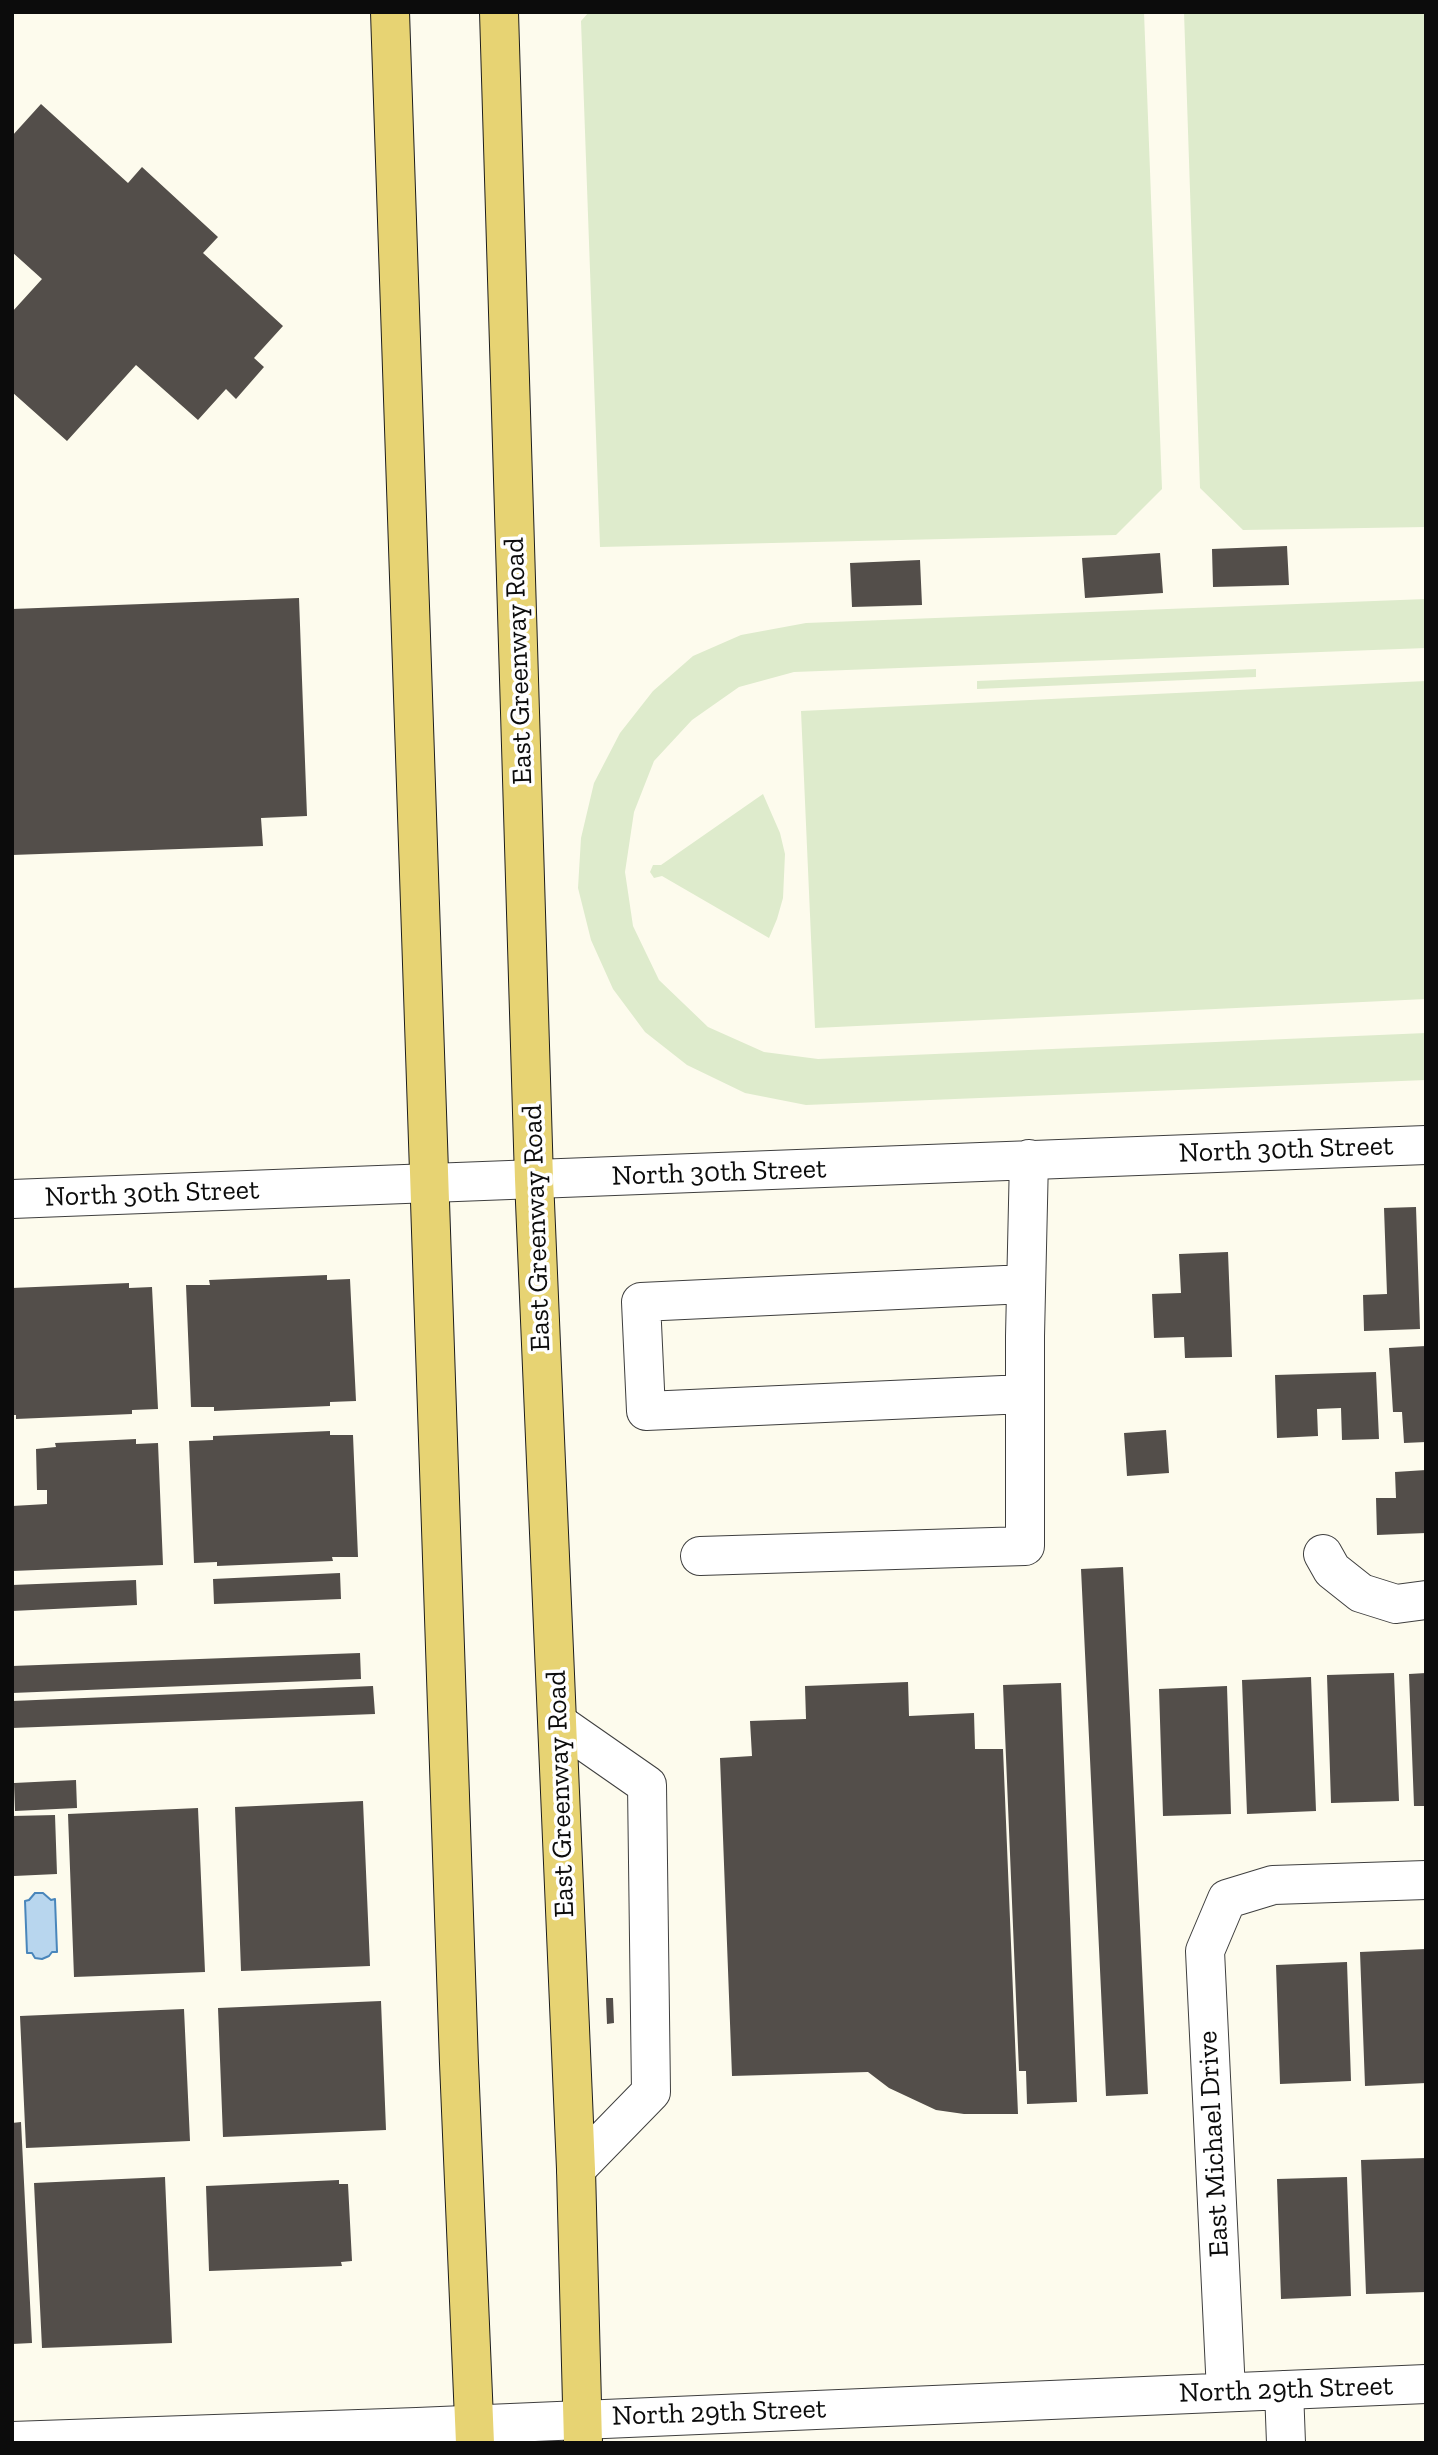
<!DOCTYPE html>
<html>
<head>
<meta charset="utf-8">
<style>
	body { margin:0 }
	#map { position:relative; width:1438px; height:2455px; overflow:hidden; background:#fdfbed; font-family:"Zilla Slab",serif }
	canvas { display:block }
	.frame { position:absolute; inset:0; border:14px solid #0c0c0c; pointer-events:none }
</style>
</head>
<body>
<div id="map">
<canvas width="1438" height="2455"></canvas>
<div class="frame"></div>
</div>
<script>
const context = document.querySelector('canvas').getContext('2d');
context.lineJoin = 'round';
function paint(path, color) { context.fillStyle = color; context.fill(path, 'evenodd'); }
const shape = rows => new Path2D(rows.map(r => 'M' + r).join(''));
function trace(path, color, width, dash) { context.strokeStyle = color; context.lineWidth = width; context.lineCap = dash ? 'butt' : 'round'; context.setLineDash(dash || []); context.stroke(path); }
function drawText(font, color, halo, rows, align = 'center') {
  context.font = font + ' "Zilla Slab",serif'; context.lineWidth = 7; context.setLineDash([]); context.textBaseline = 'middle'; context.strokeStyle = halo; context.fillStyle = color; for (const [text, x, y, turn = 0] of rows) {
    context.save(); context.translate(x, y); context.rotate((+turn || 0) * Math.PI / 180); context.textAlign = isNaN(turn) ? turn : align; if (halo) context.strokeText(text, 0, 0); context.fillText(text, 0, 0); context.restore();
  }
}
paint(shape([
	[589,12,1144,12,1162,489,1116,535,600,547,581,21],
	[1184,12,1426,12,1426,527,1243,530,1200,488],
	[1426,599,1426,648,794,672,739,687,692,720,654,761,634,812,625,872,633,926,659,980,708,1027,764,1052,818,1059,1426,1033,1426,1080,806,1105,745,1093,687,1065,645,1032,613,989,591,940,578,888,581,838,594,783,620,733,653,691,693,656,741,635,806,623],
	[1256,669,1256,677,977,689,977,681],
	[1426,681,1426,999,815,1028,801,711],
	[763,794,780,833,785,854,783,898,777,919,769,938,662,876,654,878,650,872,653,865,661,865]
]), '#deebcc');
const water = shape([
	[35,1893,43,1893,51,1900,55,1899,57,1952,52,1952,49,1956,42,1959,35,1958,32,1953,27,1953,25,1901,29,1900,35,1893]
]);
paint(water, '#b8d6ee');
trace(water, '#4986bb', 2);
paint(shape([
	[41,104,128,183,142,167,218,237,203,253,283,326,254,358,264,367,236,399,226,389,198,420,136,365,67,441,12,392,12,312,42,279,12,252,12,136],
	[1287,546,1289,585,1213,587,1212,549],
	[1160,553,1163,593,1085,598,1082,558],
	[920,560,922,605,852,607,850,563],
	[299,598,307,816,261,818,263,846,12,855,12,609],
	[1416,1207,1420,1329,1364,1331,1363,1295,1387,1294,1384,1208],
	[1228,1252,1232,1357,1185,1358,1184,1337,1154,1338,1152,1294,1181,1293,1179,1254],
	[327,1275,327,1280,350,1279,356,1401,330,1402,330,1406,214,1411,214,1407,191,1407,186,1285,210,1285,209,1280],
	[129,1283,129,1288,152,1287,158,1409,132,1410,132,1414,16,1419,16,1415,12,1415,12,1288],
	[1426,1346,1426,1442,1404,1443,1402,1412,1393,1412,1389,1348],
	[1376,1372,1379,1439,1342,1440,1341,1408,1317,1409,1318,1436,1277,1438,1275,1375],
	[1166,1430,1169,1473,1127,1476,1124,1433],
	[330,1431,330,1435,353,1435,358,1557,332,1557,333,1561,217,1566,217,1562,194,1563,189,1441,213,1440,213,1436],
	[136,1439,136,1444,158,1443,163,1565,12,1571,12,1506,47,1504,47,1490,37,1490,36,1449,56,1447,55,1443],
	[1426,1470,1426,1533,1377,1535,1376,1498,1396,1498,1395,1472],
	[1123,1567,1148,2094,1106,2096,1081,1569],
	[340,1573,341,1599,214,1604,213,1579],
	[136,1580,137,1605,12,1611,12,1585],
	[360,1653,361,1679,12,1693,12,1666],
	[1394,1673,1399,1801,1331,1803,1327,1675],
	[1426,1673,1426,1806,1414,1806,1409,1674],
	[1311,1677,1316,1811,1247,1814,1242,1680],
	[908,1682,909,1716,974,1713,975,1749,1003,1749,1018,2114,964,2114,936,2110,889,2088,868,2072,732,2076,720,1758,752,1756,750,1721,806,1719,805,1686],
	[1061,1683,1077,2102,1027,2104,1026,2071,1019,2071,1003,1685],
	[373,1686,375,1714,12,1728,12,1701],
	[1227,1686,1231,1814,1163,1816,1159,1689],
	[76,1780,77,1808,15,1811,14,1783],
	[363,1801,370,1966,241,1971,235,1807],
	[198,1808,205,1972,74,1977,68,1814],
	[55,1815,57,1874,14,1876,12,1816],
	[1426,1949,1426,2083,1365,2086,1360,1952],
	[1347,1962,1351,2081,1280,2084,1276,1965],
	[606,1998,613,1998,614,2023,607,2024],
	[381,2001,386,2130,223,2137,218,2008],
	[184,2009,190,2141,26,2148,20,2016],
	[21,2122,32,2343,12,2344,12,2123],
	[1426,2158,1426,2292,1366,2294,1361,2160],
	[165,2177,172,2343,42,2348,34,2183],
	[1347,2177,1351,2296,1281,2299,1277,2179],
	[339,2180,339,2184,348,2184,352,2261,341,2262,342,2266,209,2271,206,2186]
]), '#534e4a');
const minor = shape([
	[12,1199,1426,1145],
	[1025,1394,646,1411,641,1302,1026,1284],
	[1323,1554,1332,1570,1361,1593,1396,1604,1426,1600],
	[700,1556,1025,1546,1025,1336,1029,1159],
	[558,1723,647,1785,651,2092,576,2169],
	[1284,2390,1286,2443],
	[1226,2392,1205,1951,1227,1899,1273,1885,1426,1880],
	[12,2441,417,2427,1426,2384]
]);
const major = shape([
	[390,12,459,2063,475,2443],
	[499,12,534,1179,576,2169,583,2443]
]);
trace(minor, '#3f3f3f', 40);
trace(major, '#1d1d1d', 40);
trace(minor, '#fff', 38);
trace(major, '#e7d373', 38);
drawText('28px', '#0c0c0c', '#fff', [
	["East Greenway Road",519,661,-92],
	["North 30th Street",1286,1150,-2],
	["North 30th Street",719,1173,-2],
	["North 30th Street",152,1194,-2],
	["East Greenway Road",537,1228,-92],
	["East Greenway Road",561,1794,-92],
	["East Michael Drive",1214,2144,-93],
	["North 29th Street",1286,2390,-2],
	["North 29th Street",719,2413,-2]
]);
</script>
</body>
</html>
